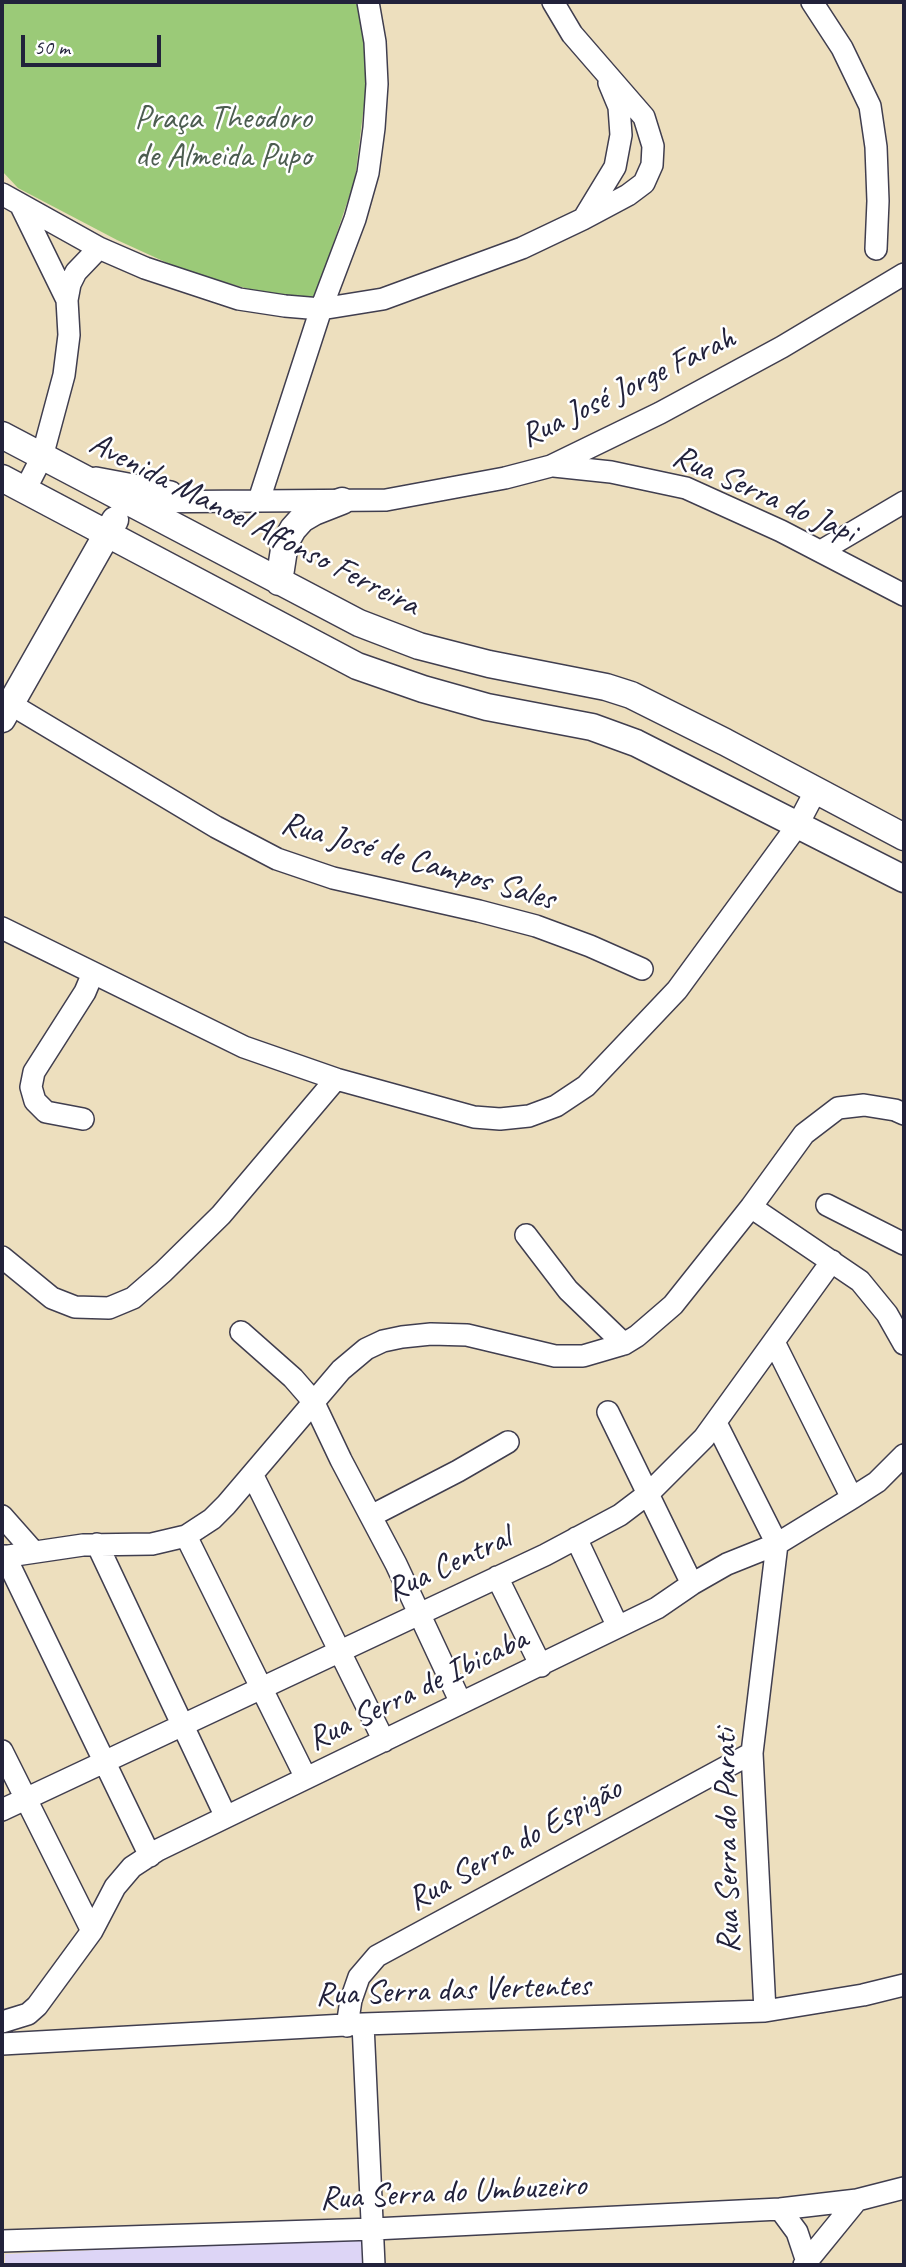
<!DOCTYPE html>
<html>
<head>
<meta charset="utf-8">
<style>
	body { margin:0 }
	#map { position:relative; width:906px; height:2267px; overflow:hidden; background:#eddfbe; font-family:Caveat,sans-serif }
	canvas { display:block }
	.frame { position:absolute; inset:0; border:4px solid #22223b; pointer-events:none }
	.scale { position:absolute; left:21px; top:35px; width:140px; height:32px; box-sizing:border-box; border:4px solid #22223b; border-top:0; padding-left:9px; font-size:21px; line-height:24px; white-space:nowrap; color:#22223b; -webkit-text-stroke:5px #fff; paint-order:stroke }
</style>
</head>
<body>
<div id="map">
<canvas width="906" height="2267"></canvas>
<div class="frame"></div>
<div class="scale">50 m</div>
</div>
<script>
const context = document.querySelector('canvas').getContext('2d');
context.lineJoin = 'round';
function paint(path, color) { context.fillStyle = color; context.fill(path, 'evenodd'); }
const shape = rows => new Path2D(rows.map(r => 'M' + r).join(''));
function trace(path, color, width, dash) { context.strokeStyle = color; context.lineWidth = width; context.lineCap = dash ? 'butt' : 'round'; context.setLineDash(dash || []); context.stroke(path); }
function drawText(font, color, halo, rows, align = 'center') {
  context.font = font + ' Caveat,sans-serif'; context.lineWidth = 5; context.setLineDash([]); context.textBaseline = 'middle'; context.strokeStyle = halo; context.fillStyle = color; for (const [text, x, y, turn = 0] of rows) {
    context.save(); context.translate(x, y); context.rotate((+turn || 0) * Math.PI / 180); context.textAlign = isNaN(turn) ? turn : align; if (halo) context.strokeText(text, 0, 0); context.fillText(text, 0, 0); context.restore();
  }
}
paint(shape([
	[367,2238,369,2265,5,2265,5,2254]
]), '#ddd5f6');
paint(shape([
	[2,2,353,2,364,10,367,80,355,179,314,301,277,297,185,271,117,240,18,188,2,171]
]), '#9bca78');
const minor = shape([
	[812,2,842,48,870,106,876,147,878,201,876,249],
	[2,194,99,248,145,268,239,299,285,306,321,309,383,299,522,248,583,219,628,195,644,183,652,165,653,146,644,117,572,34,553,2],
	[20,204,67,300],
	[584,218,615,167,621,135,619,107,609,83],
	[554,466,611,472,686,488,781,531,904,595],
	[96,478,171,492],
	[25,490,42,457,64,375,69,335,67,300,70,284,76,272,99,248],
	[259,500,321,309,355,219,368,173,374,128,377,84,375,42,368,2],
	[129,502,386,500,505,478,551,466,660,413,782,347,904,274],
	[821,551,904,502],
	[2,699,216,827,277,859,333,878,479,911,536,926,590,946,642,969],
	[2,928,244,1047,336,1079,474,1117,500,1119,529,1116,556,1106,586,1086,677,990,797,826,816,790],
	[83,1119,46,1112,35,1101,31,1087,34,1072,85,992,93,973],
	[827,1205,904,1244],
	[751,1207,860,1281,887,1314,904,1344],
	[526,1235,568,1290,624,1344],
	[2,1257,52,1298,75,1307,109,1308,133,1298,163,1272,221,1215,336,1079],
	[241,1332,293,1378,313,1401,341,1460,396,1564,461,1703],
	[774,1342,852,1498],
	[608,1412,692,1584],
	[716,1423,777,1544,752,1753,765,2011],
	[253,1476,384,1741],
	[2,1516,33,1551],
	[371,1516,458,1471,508,1442],
	[186,1536,306,1778],
	[576,1538,618,1627],
	[97,1544,226,1817],
	[5,1556,150,1856],
	[2,1557,83,1545,152,1544,186,1536,212,1519,226,1505,341,1370,366,1349,383,1341,402,1337,431,1334,467,1335,555,1356,583,1356,624,1344,637,1336,673,1305,751,1207,804,1134,838,1108,864,1105,895,1110,904,1114],
	[497,1577,541,1666],
	[2,1751,92,1931],
	[2,1810,545,1555,620,1515,649,1493,704,1438,832,1261],
	[2,2022,28,2014,37,2006,92,1931,115,1887,132,1867,158,1850,657,1608,692,1584,727,1564,777,1544,852,1498,877,1482,904,1455],
	[363,2024,374,2265],
	[347,2026,351,2000,359,1977,377,1956,752,1753],
	[2,2044,363,2024,765,2011,863,1995,904,1985],
	[780,2209,797,2232,807,2262],
	[2,2241,374,2229,780,2209,857,2200,904,2188],
	[804,2265,857,2200]
]);
const major = shape([
	[2,435,359,623,419,646,489,664,606,687,631,695,725,742,904,837],
	[2,478,357,666,423,689,487,707,592,727,636,743,904,879],
	[279,582,285,543,293,529,302,519,314,512,342,501],
	[2,719,115,520]
]);
trace(minor, '#403e4f', 24);
trace(major, '#403e4f', 29);
trace(minor, '#fff', 21);
trace(major, '#fff', 26);
drawText('33px', '#4c5d50', '#fff', [
	["Praça Theodoro",223,119],
	["de Almeida Pupo",223,157]
]);
drawText('33px', '#22223b', '#fff', [
	["Rua José Jorge Farah",628,388,-26],
	["Rua Serra do Japi",764,495,24],
	["Avenida Manoel Affonso Ferreira",254,525,27],
	["Rua José de Campos Sales",418,862,16],
	["Rua Central",449,1565,-25],
	["Rua Serra de Ibicaba",418,1690,-26],
	["Rua Serra do Parati",728,1841,-91],
	["Rua Serra do Espigão",515,1845,-29],
	["Rua Serra das Vertentes",453,1991,-2],
	["Rua Serra do Umbuzeiro",453,2193,-3]
]);
</script>
</body>
</html>
